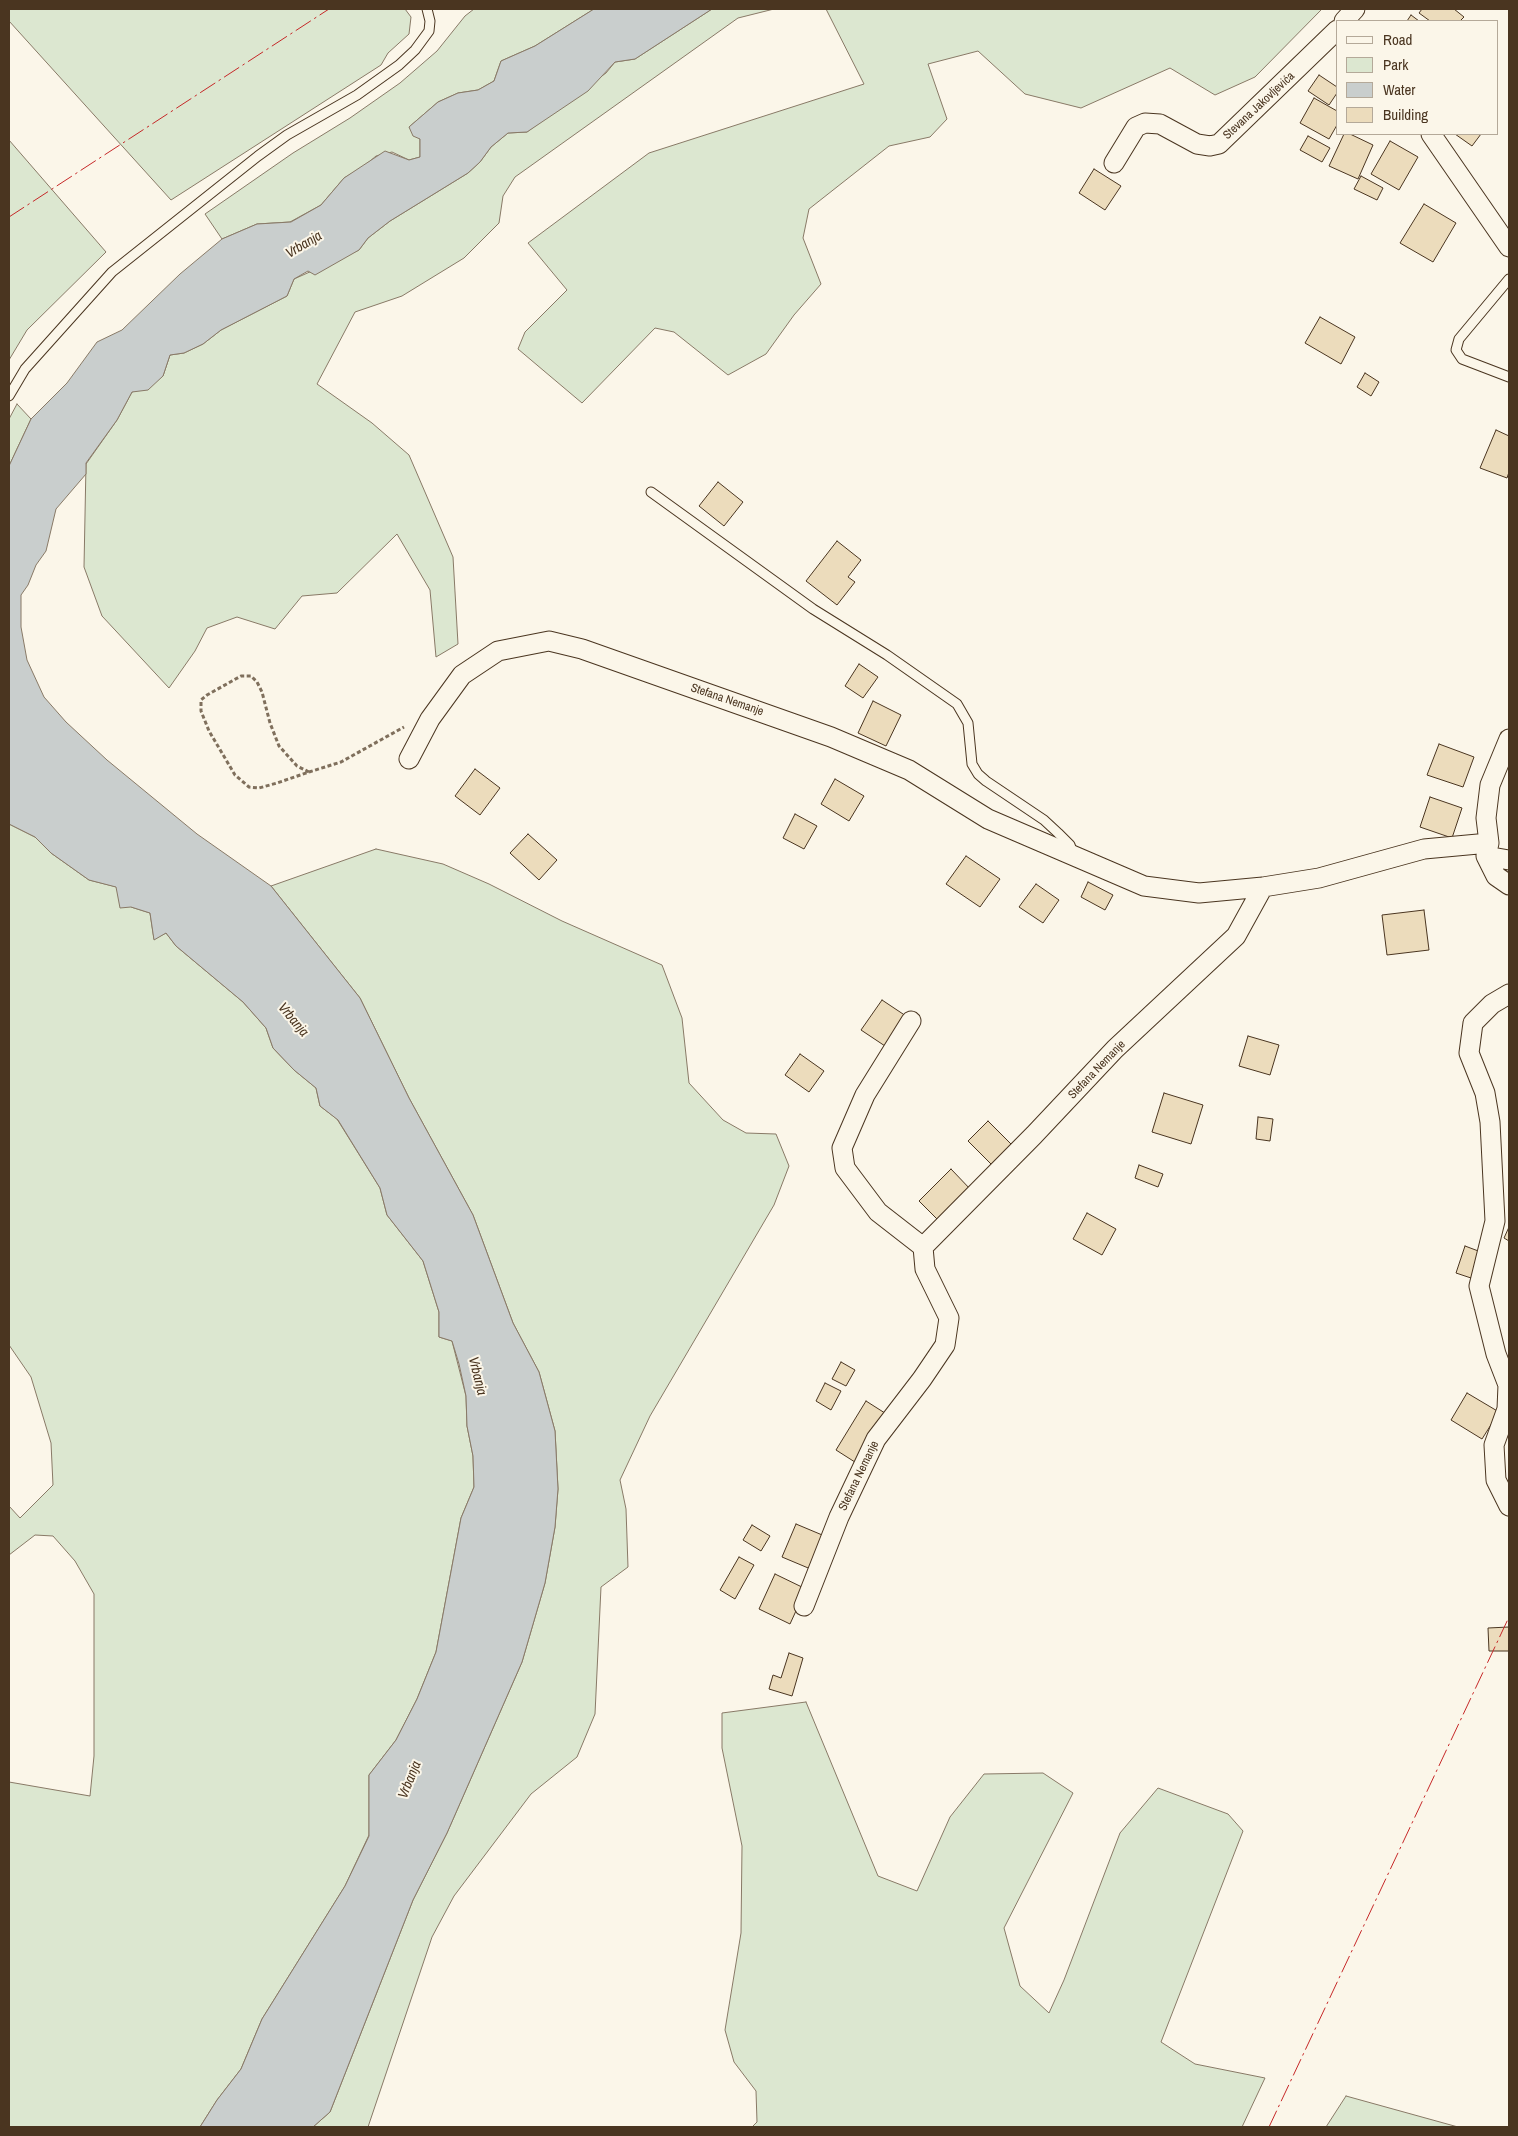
<!DOCTYPE html>
<html>
<head>
<meta charset="utf-8">
<style>
	body { margin:0 }
	#map { position:relative; width:1518px; height:2136px; overflow:hidden; background:#fbf6e9; font-family:"Archivo Narrow",sans-serif }
	canvas { display:block }
	.frame { position:absolute; inset:0; border:10px solid #4a3520; pointer-events:none }
	.legend { position:absolute; left:1336px; top:20px; width:162px; height:115px; box-sizing:border-box; background:#fbf6e9; border:1px solid #b4a999; margin:0; padding:6px 9px; list-style:none; font-size:15px; color:#4a3520 }
	.legend li { display:flex; align-items:center; gap:10px; height:25px }
	.legend b { width:25px; border:1px solid #b4a999 }
</style>
</head>
<body>
<div id="map">
<canvas width="1518" height="2136"></canvas>
<div class="frame"></div>
<ul class="legend">
<li><b style="height:6px;background:#fbf6e9"></b>Road</li>
<li><b style="height:14px;background:#dce7d0"></b>Park</li>
<li><b style="height:14px;background:#c9cecd"></b>Water</li>
<li><b style="height:14px;background:#ecdcbc"></b>Building</li>
</ul>
</div>
<script>
const context = document.querySelector('canvas').getContext('2d');
context.lineJoin = 'round';
function paint(path, color) { context.fillStyle = color; context.fill(path, 'evenodd'); }
const shape = rows => new Path2D(rows.map(r => 'M' + r).join(''));
function trace(path, color, width, dash) { context.strokeStyle = color; context.lineWidth = width; context.lineCap = dash ? 'butt' : 'round'; context.setLineDash(dash || []); context.stroke(path); }
function drawText(font, color, halo, rows, align = 'center') {
  context.font = font + ' "Archivo Narrow",sans-serif'; context.lineWidth = 4; context.setLineDash([]); context.textBaseline = 'middle'; context.strokeStyle = halo; context.fillStyle = color; for (const [text, x, y, turn = 0] of rows) {
    context.save(); context.translate(x, y); context.rotate((+turn || 0) * Math.PI / 180); context.textAlign = isNaN(turn) ? turn : align; if (halo) context.strokeText(text, 0, 0); context.fillText(text, 0, 0); context.restore();
  }
}
const green = shape([
	[9,9,405,9,411,17,409,34,388,53,381,65,171,200,9,21,9,9],
	[474,9,594,9,535,46,501,61,494,81,478,90,458,93,438,102,409,127,420,139,420,157,409,160,392,152,376,156,363,167,344,178,321,205,290,222,257,224,222,239,205,214,293,153,350,118,400,83,437,51,465,16,474,9],
	[712,9,774,9,738,18,515,177,503,196,499,223,464,258,402,296,355,312,317,384,372,423,409,455,453,557,458,644,436,657,430,590,397,534,337,593,302,596,275,629,237,617,207,628,195,651,169,688,102,616,84,567,86,464,117,420,132,392,163,376,170,355,184,353,203,344,221,330,287,296,294,279,359,250,368,238,390,221,468,173,480,162,491,147,508,133,527,132,606,73,615,62,635,59,712,9],
	[826,9,1322,9,1255,77,1215,95,1170,68,1081,108,1025,94,978,51,928,64,947,119,930,137,889,146,809,209,803,238,821,284,794,315,766,354,728,375,674,332,655,328,582,403,518,349,525,332,567,290,528,243,649,153,864,84,826,9],
	[9,140,106,252,27,330,9,360,9,140],
	[17,404,31,419,9,466,9,419,17,404],
	[9,824,35,837,51,853,89,880,117,887,131,907,150,913,154,939,166,933,176,946,243,1002,266,1028,273,1048,294,1070,316,1088,320,1106,337,1119,380,1188,387,1215,423,1261,439,1312,439,1337,452,1341,466,1396,467,1426,473,1456,474,1487,461,1518,436,1652,417,1699,396,1740,369,1775,369,1835,345,1886,262,2019,241,2069,217,2100,200,2127,9,2127,9,1782,90,1796,94,1756,94,1594,75,1561,53,1536,35,1535,9,1555,9,1506,20,1518,53,1485,51,1443,31,1377,9,1345,9,824],
	[376,849,443,864,489,884,562,921,662,965,682,1018,689,1083,723,1120,746,1133,776,1134,789,1166,774,1205,650,1416,620,1480,626,1509,628,1567,601,1587,595,1714,577,1757,531,1794,454,1896,432,1937,368,2127,313,2127,330,2112,413,1900,447,1833,522,1662,545,1583,555,1527,558,1489,555,1431,539,1372,513,1323,473,1215,409,1098,360,998,271,886,376,849],
	[806,1702,878,1876,917,1891,950,1817,984,1774,1043,1773,1073,1793,1004,1928,1020,1986,1049,2013,1064,1980,1120,1833,1158,1788,1228,1814,1243,1831,1161,2042,1195,2064,1265,2078,1242,2127,752,2127,757,2122,756,2091,734,2062,725,2030,741,1933,742,1846,722,1748,722,1713,806,1702],
	[1346,2096,1458,2127,1326,2127,1346,2096]
]);
paint(green, '#dce7d0');
trace(green, '#887966', 1);
const water = shape([
	[594,9,712,9,635,59,615,62,588,91,527,132,508,133,491,147,480,162,468,173,390,221,368,238,359,250,315,275,308,271,294,279,287,296,221,330,203,344,184,353,170,355,163,376,148,390,132,392,117,420,86,463,86,474,56,509,46,551,36,565,28,585,21,595,21,627,27,660,44,697,66,722,107,760,197,834,271,886,360,998,409,1098,473,1215,513,1323,539,1372,555,1431,558,1489,555,1527,545,1583,522,1662,447,1833,413,1900,330,2112,313,2127,200,2127,217,2100,241,2069,262,2019,345,1886,369,1836,369,1775,396,1740,417,1699,436,1652,461,1518,474,1487,473,1456,467,1426,466,1396,459,1364,452,1341,439,1337,439,1312,423,1261,387,1215,380,1188,338,1120,320,1106,316,1088,294,1070,273,1048,266,1028,243,1002,176,946,166,933,154,940,150,913,131,907,120,908,116,887,89,880,51,853,35,837,9,824,9,466,31,419,67,383,97,342,122,330,180,274,222,239,257,224,291,222,321,205,344,178,385,151,409,160,420,157,420,139,413,136,409,127,438,102,458,93,478,90,494,81,501,61,535,46,594,9]
]);
paint(water, '#c9cecd');
trace(water, '#887966', 1);
const building = shape([
	[1422,9,1454,9,1464,17,1460,21,1430,21,1419,13,1422,9],
	[1411,15,1419,21,1407,21,1411,15],
	[1319,75,1337,87,1337,93,1329,105,1308,91,1319,75],
	[1314,98,1337,111,1337,125,1329,139,1300,123,1314,98],
	[1344,134,1350,134,1373,145,1358,179,1329,166,1344,134],
	[1455,134,1481,134,1472,146,1455,134],
	[1308,136,1330,148,1322,162,1300,150,1308,136],
	[1390,141,1418,157,1399,190,1371,174,1390,141],
	[1094,169,1121,186,1105,210,1079,193,1094,169],
	[1361,176,1383,188,1377,200,1354,189,1361,176],
	[1424,204,1456,223,1433,262,1400,243,1424,204],
	[1320,317,1355,337,1341,364,1305,343,1320,317],
	[1365,373,1379,382,1371,396,1357,387,1365,373],
	[1496,430,1509,436,1509,472,1507,478,1480,468,1496,430],
	[718,482,743,502,724,526,699,506,718,482],
	[837,541,861,560,848,577,855,582,837,605,806,581,837,541],
	[859,664,878,677,863,698,845,686,859,664],
	[873,701,901,715,886,746,858,733,873,701],
	[1439,744,1474,757,1463,787,1427,775,1439,744],
	[475,769,500,788,480,815,455,796,475,769],
	[835,779,864,796,849,821,821,804,835,779],
	[1430,797,1462,808,1452,838,1420,827,1430,797],
	[795,814,817,826,804,849,783,838,795,814],
	[528,834,557,860,539,880,510,853,528,834],
	[966,856,1000,879,980,907,946,884,966,856],
	[1088,882,1113,895,1105,910,1081,897,1088,882],
	[1036,884,1059,900,1043,923,1019,907,1036,884],
	[1424,910,1429,950,1387,955,1382,915,1424,910],
	[882,1000,906,1016,885,1046,861,1030,882,1000],
	[1248,1036,1279,1045,1270,1075,1239,1066,1248,1036],
	[800,1054,824,1071,809,1092,785,1075,800,1054],
	[1164,1093,1203,1105,1191,1144,1152,1132,1164,1093],
	[1258,1117,1273,1119,1270,1141,1256,1139,1258,1117],
	[988,1121,1013,1146,993,1166,968,1141,988,1121],
	[1139,1165,1163,1174,1158,1187,1135,1178,1139,1165],
	[951,1169,972,1191,940,1222,919,1201,951,1169],
	[1087,1213,1116,1229,1102,1255,1073,1239,1087,1213],
	[1509,1227,1509,1241,1504,1238,1509,1227],
	[1465,1246,1481,1252,1471,1278,1456,1273,1465,1246],
	[841,1362,855,1370,846,1386,832,1379,841,1362],
	[825,1383,841,1391,831,1410,816,1401,825,1383],
	[1467,1393,1499,1412,1482,1439,1451,1420,1467,1393],
	[866,1401,888,1415,858,1464,836,1450,866,1401],
	[796,1524,827,1537,813,1570,782,1557,796,1524],
	[752,1525,770,1536,761,1551,743,1540,752,1525],
	[739,1557,754,1565,735,1599,720,1590,739,1557],
	[775,1574,806,1589,790,1624,759,1609,775,1574],
	[1509,1627,1509,1651,1489,1651,1488,1628,1509,1627],
	[789,1653,803,1658,792,1696,769,1689,773,1675,781,1678,789,1653]
]);
paint(building, '#ecdcbc');
trace(building, '#4a3520', 1);
const lane = shape([
	[1509,279,1459,339,1456,350,1462,359,1509,377],
	[9,396,25,369,112,272,258,156,287,135,357,95,399,65,415,50,429,31,430,21,427,9],
	[651,492,813,609,887,655,957,704,968,723,972,764,978,774,986,781,1044,820,1058,833,1070,845,1073,853]
]);
const street = shape([
	[1344,21,1355,9],
	[1431,134,1509,247],
	[1114,163,1136,127,1145,123,1160,124,1197,144,1210,146,1219,144,1337,30],
	[1509,739,1490,785,1486,818,1489,843,1486,856,1496,876,1509,885],
	[409,759,430,719,462,675,498,651,549,641,582,649,831,737,909,770,988,819,1144,886,1199,893,1263,887,1319,878,1424,849,1489,843],
	[1486,856,1509,860],
	[1509,994,1492,1004,1473,1023,1469,1053,1485,1093,1490,1122,1495,1221,1479,1286,1496,1354,1508,1385,1507,1409,1494,1445,1496,1480,1509,1506],
	[911,1021,865,1095,842,1148,845,1168,878,1212,923,1247],
	[804,1606,839,1517,876,1439,922,1379,945,1345,949,1318,925,1269,923,1247,1034,1135,1115,1049,1236,936,1263,887]
]);
trace(lane, '#4a3520', 11);
trace(street, '#4a3520', 21);
trace(shape([
	[309,772,297,766,279,746,270,723,262,692,257,682,251,676,241,676,207,695,201,700,201,711,209,731,235,775,249,787,259,788,277,783,309,772,341,762,404,727]
]), '#7f6f5c', 3, [4, 2.5]);
trace(lane, '#fbf6e9', 9);
trace(street, '#fbf6e9', 19);
trace(shape([
	[9,217,329,9],
	[1269,2127,1509,1617]
]), '#c62828', 1, [18, 4, 2.5, 4]);
drawText('12px', '#4a3520', '#fbf6e9', [
	["Stevana Jakovljevića",1259,106,-43],
	["Stefana Nemanje",727,700,19],
	["Stefana Nemanje",1097,1070,-46],
	["Stefana Nemanje",859,1476,-64]
]);
drawText('italic 14px', '#4a3520', '#fbf6e9', [
	["Vrbanja",304,245,-31],
	["Vrbanja",293,1020,50],
	["Vrbanja",477,1376,76],
	["Vrbanja",410,1780,-68]
]);
</script>
</body>
</html>
